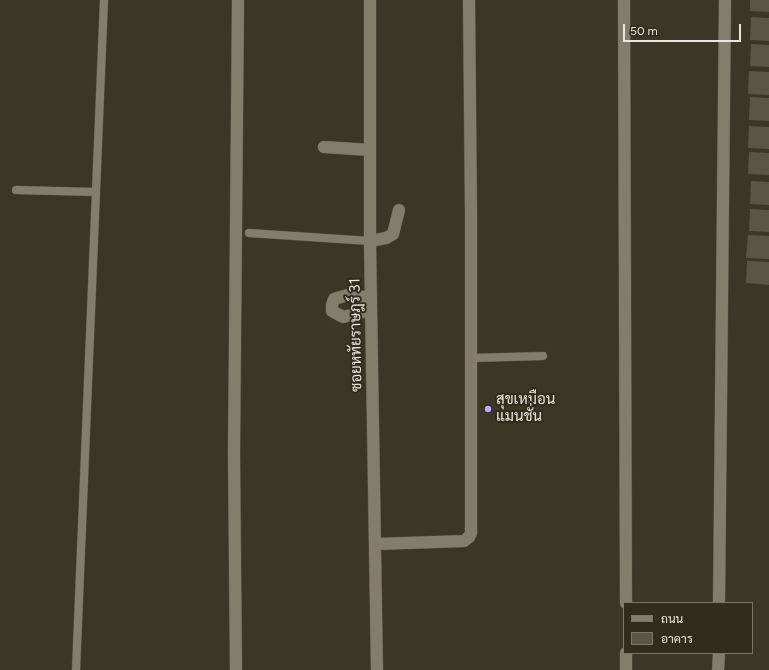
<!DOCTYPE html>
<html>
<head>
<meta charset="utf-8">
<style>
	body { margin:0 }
	#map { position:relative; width:769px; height:670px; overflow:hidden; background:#3c3627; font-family:Figtree,Sarabun,sans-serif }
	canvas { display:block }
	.legend { position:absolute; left:623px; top:602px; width:130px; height:52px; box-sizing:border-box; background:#322c1d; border:1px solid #7c766a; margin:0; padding:5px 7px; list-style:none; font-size:12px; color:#eae6dd }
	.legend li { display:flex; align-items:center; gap:8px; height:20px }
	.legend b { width:20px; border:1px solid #7c766a }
	.scale { position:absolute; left:623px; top:24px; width:118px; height:18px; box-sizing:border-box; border:2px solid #eae6dd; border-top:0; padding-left:5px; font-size:12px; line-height:14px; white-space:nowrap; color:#eae6dd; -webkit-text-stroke:3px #322c1d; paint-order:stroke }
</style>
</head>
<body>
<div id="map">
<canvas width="769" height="670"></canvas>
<ul class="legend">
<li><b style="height:5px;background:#847d6c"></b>ถนน</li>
<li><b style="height:11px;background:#5b5545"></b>อาคาร</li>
</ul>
<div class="scale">50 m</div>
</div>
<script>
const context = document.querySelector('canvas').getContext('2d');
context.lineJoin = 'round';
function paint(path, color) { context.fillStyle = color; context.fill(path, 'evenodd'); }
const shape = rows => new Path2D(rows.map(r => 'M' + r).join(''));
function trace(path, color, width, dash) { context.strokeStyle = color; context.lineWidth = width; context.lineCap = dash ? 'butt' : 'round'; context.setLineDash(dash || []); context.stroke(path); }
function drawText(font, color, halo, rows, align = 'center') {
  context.font = font + ' Figtree,Sarabun,sans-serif'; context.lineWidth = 4; context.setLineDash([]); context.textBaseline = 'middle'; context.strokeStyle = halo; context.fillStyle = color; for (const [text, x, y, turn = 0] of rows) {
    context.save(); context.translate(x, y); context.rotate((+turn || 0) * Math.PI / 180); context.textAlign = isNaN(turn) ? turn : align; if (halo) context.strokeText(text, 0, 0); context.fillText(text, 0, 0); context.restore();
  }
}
paint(shape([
	[750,0,769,0,769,12,750,11],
	[751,17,769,18,769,41,750,40],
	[751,44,769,45,769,67,750,66],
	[749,71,769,72,769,95,748,94],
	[750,97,769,98,769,121,749,120],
	[749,126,769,127,769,149,748,148],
	[749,152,769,153,769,175,748,174],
	[751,181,769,182,769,205,750,204],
	[750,209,769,210,769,232,749,231],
	[748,235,769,236,769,259,746,258],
	[747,261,769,262,769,285,746,283]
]), '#5b5545');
const lane = shape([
	[16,190,96,192],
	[249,233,370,241],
	[472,358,543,356],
	[76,670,104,0]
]);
const street = shape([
	[370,0,370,241,377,670],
	[624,0,626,603],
	[324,147,370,150],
	[370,241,386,238,393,234,399,210],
	[371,310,343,317,332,311,332,305,334,299,348,295,371,298],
	[376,544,464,541,469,537,471,533,471,214,469,0],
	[719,603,725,0],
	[626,653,626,670],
	[236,670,234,454,238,0],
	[718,670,719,653]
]);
trace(lane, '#575245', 9);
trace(street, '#575245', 13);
trace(lane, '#847d6c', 8);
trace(street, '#847d6c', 12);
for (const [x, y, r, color] of [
	[488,409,4,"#c0a8f4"]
]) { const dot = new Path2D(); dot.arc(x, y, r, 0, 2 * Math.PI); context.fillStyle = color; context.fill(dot); trace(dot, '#322c1d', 1.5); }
drawText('15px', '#eae6dd', '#322c1d', [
	["ซอยหทัยราษฎร์ 31",356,335,-91]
]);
drawText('15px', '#eae6dd', '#322c1d', [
	["สุขเหมือน",496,400],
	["แมนชั่น",496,417]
], 'left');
</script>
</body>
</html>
